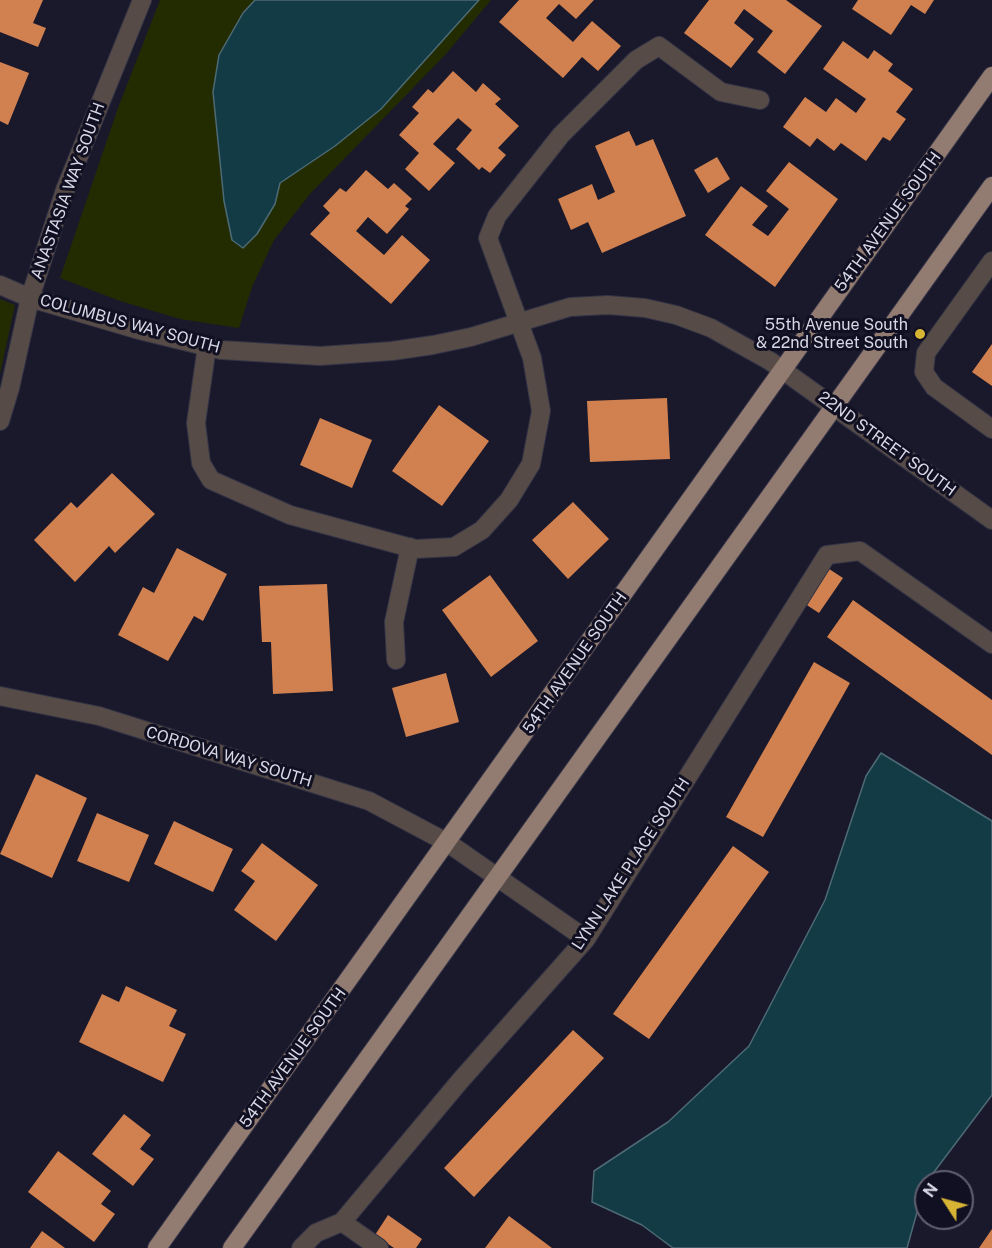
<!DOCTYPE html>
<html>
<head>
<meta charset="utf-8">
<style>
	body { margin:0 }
	#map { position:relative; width:992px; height:1248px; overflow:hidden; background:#1a192c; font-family:"Public Sans",sans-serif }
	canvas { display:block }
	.north { position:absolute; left:914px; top:1170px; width:60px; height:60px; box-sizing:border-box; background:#111022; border:2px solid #606070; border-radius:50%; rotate:306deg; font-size:16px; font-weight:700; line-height:24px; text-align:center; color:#d7d7e5 }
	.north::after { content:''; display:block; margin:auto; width:21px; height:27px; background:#d7b434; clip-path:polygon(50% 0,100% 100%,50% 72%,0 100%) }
</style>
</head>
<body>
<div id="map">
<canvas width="992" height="1248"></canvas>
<div class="north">N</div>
</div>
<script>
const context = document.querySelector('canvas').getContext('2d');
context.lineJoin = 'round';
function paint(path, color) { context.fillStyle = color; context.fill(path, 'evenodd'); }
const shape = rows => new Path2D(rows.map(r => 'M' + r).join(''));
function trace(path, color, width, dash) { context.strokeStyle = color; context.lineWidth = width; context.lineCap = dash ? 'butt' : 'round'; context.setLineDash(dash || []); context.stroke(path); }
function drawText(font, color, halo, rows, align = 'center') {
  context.font = font + ' "Public Sans",sans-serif'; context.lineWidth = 6; context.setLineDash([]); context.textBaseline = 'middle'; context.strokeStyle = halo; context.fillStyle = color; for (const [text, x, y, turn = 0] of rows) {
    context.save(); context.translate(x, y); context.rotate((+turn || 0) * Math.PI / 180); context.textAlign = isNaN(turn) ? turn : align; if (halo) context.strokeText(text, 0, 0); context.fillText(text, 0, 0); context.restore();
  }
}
paint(shape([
	[160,0,491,0,445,55,310,194,274,240,252,287,239,328,180,319,120,301,60,278,118,108],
	[0,299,15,305,0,374]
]), '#232c00');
const water = shape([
	[255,0,479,0,381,109,335,146,280,183,275,204,257,234,243,248,232,240,224,201,213,92,219,55,243,13,255,0],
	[881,753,992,821,992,1095,925,1184,907,1248,673,1248,642,1225,592,1202,594,1171,668,1122,749,1046,825,900,866,776,881,753]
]);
paint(water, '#123b45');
trace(water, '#4d6a75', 1.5);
paint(shape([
	[0,0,43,0,33,23,46,28,38,47,0,32],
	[519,0,594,0,576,19,559,4,546,18,573,42,592,21,621,46,598,71,582,57,563,78,499,22],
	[709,0,786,0,822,26,785,74,757,52,773,31,744,9,734,23,754,39,731,68,684,33],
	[858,0,934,0,925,14,911,5,891,35,852,9],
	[843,41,868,59,874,50,893,64,888,71,913,89,896,112,906,119,890,141,883,137,866,161,841,143,834,151,817,138,810,147,783,127,805,97,826,112,836,98,856,113,866,99,823,69],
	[0,62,29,73,8,125,0,121],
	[453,71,476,92,483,83,501,99,495,104,519,126,498,148,506,155,490,173,482,167,479,170,456,149,472,130,458,118,433,144,455,163,429,191,405,169,419,153,399,135,419,113,412,107,428,89,433,93],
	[629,131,636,146,653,139,686,216,602,253,588,222,571,230,558,199,592,184,598,200,615,192,595,146],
	[717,157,730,179,708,193,694,170],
	[789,162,838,199,775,287,705,235,741,186,768,206,752,225,768,236,789,209,766,191],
	[366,170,388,189,394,183,412,199,405,206,409,209,387,234,368,217,356,231,384,255,402,235,430,260,391,304,310,234,330,213,323,206,340,188,346,192],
	[992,344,992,386,972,372],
	[667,398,670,459,590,462,587,401],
	[439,405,489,441,442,506,392,471],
	[320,418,372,440,352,488,300,465],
	[112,473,155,514,115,553,109,546,75,582,34,540,71,502,77,508],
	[573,502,609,539,568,579,532,540],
	[177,548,227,574,203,621,194,616,168,661,118,635,143,587,154,593],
	[823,565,843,578,819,613,799,600],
	[490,575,538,641,491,677,442,610],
	[327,584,333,691,273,694,271,642,262,642,259,586],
	[853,600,992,700,992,755,827,637],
	[814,662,850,683,763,837,726,817],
	[446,673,459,722,406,737,392,688],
	[36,774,87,798,52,878,0,854],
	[97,813,149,835,129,882,77,861],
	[174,821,233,849,213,892,154,864],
	[262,843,318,885,276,941,234,910,255,881,241,871],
	[733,846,769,872,649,1039,613,1014],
	[126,986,177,1010,169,1026,186,1034,163,1082,79,1042,102,994,119,1002],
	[573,1030,604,1058,474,1197,444,1168],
	[124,1114,151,1135,140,1149,154,1159,133,1186,92,1154],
	[58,1151,111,1191,101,1204,115,1214,94,1242,28,1192],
	[388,1215,422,1239,416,1248,394,1248,375,1235],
	[509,1216,552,1248,485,1248],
	[992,1229,992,1248,979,1248],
	[42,1231,65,1248,30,1248]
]), '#d1804f');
const minor = shape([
	[992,261,926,353,924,372,934,387,992,429],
	[0,285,30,298,139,330,221,350,320,356,392,351,433,345,471,337,570,307,608,305,645,308,676,315,711,328,770,361,992,520],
	[207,346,196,423,201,463,211,480,290,515,415,549,454,547,482,530,509,500,531,464,541,411,532,358,488,238,497,216,561,135,636,60,659,46,721,92,760,100],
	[0,421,10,388,30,298,65,190,142,0],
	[396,660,394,622,410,547],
	[0,696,99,716,369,801,448,843,586,939],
	[342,1222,379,1248],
	[301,1248,316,1233,342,1222,460,1081,586,939,827,555,860,551,992,644]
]);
const major = shape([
	[157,1248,992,76],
	[232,1248,992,186]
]);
trace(minor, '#343446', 20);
trace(major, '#343446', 20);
trace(minor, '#564b46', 18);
trace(major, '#927b71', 18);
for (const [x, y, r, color] of [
	[920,334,6,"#d7b434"]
]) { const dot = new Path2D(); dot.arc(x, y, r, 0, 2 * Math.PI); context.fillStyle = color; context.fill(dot); trace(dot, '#111022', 2); }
drawText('16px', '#d7d7e5', '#111022', [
	["ANASTASIA WAY SOUTH",68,191,-70],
	["54TH AVENUE SOUTH",888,222,-54],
	["COLUMBUS WAY SOUTH",130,324,15],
	["22ND STREET SOUTH",887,444,36],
	["54TH AVENUE SOUTH",575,663,-55],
	["CORDOVA WAY SOUTH",229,757,17],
	["LYNN LAKE PLACE SOUTH",631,864,-57],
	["54TH AVENUE SOUTH",293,1058,-54]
]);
drawText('16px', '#d7d7e5', '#111022', [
	["55th Avenue South",908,325],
	["& 22nd Street South",908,343]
], 'right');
</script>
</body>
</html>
